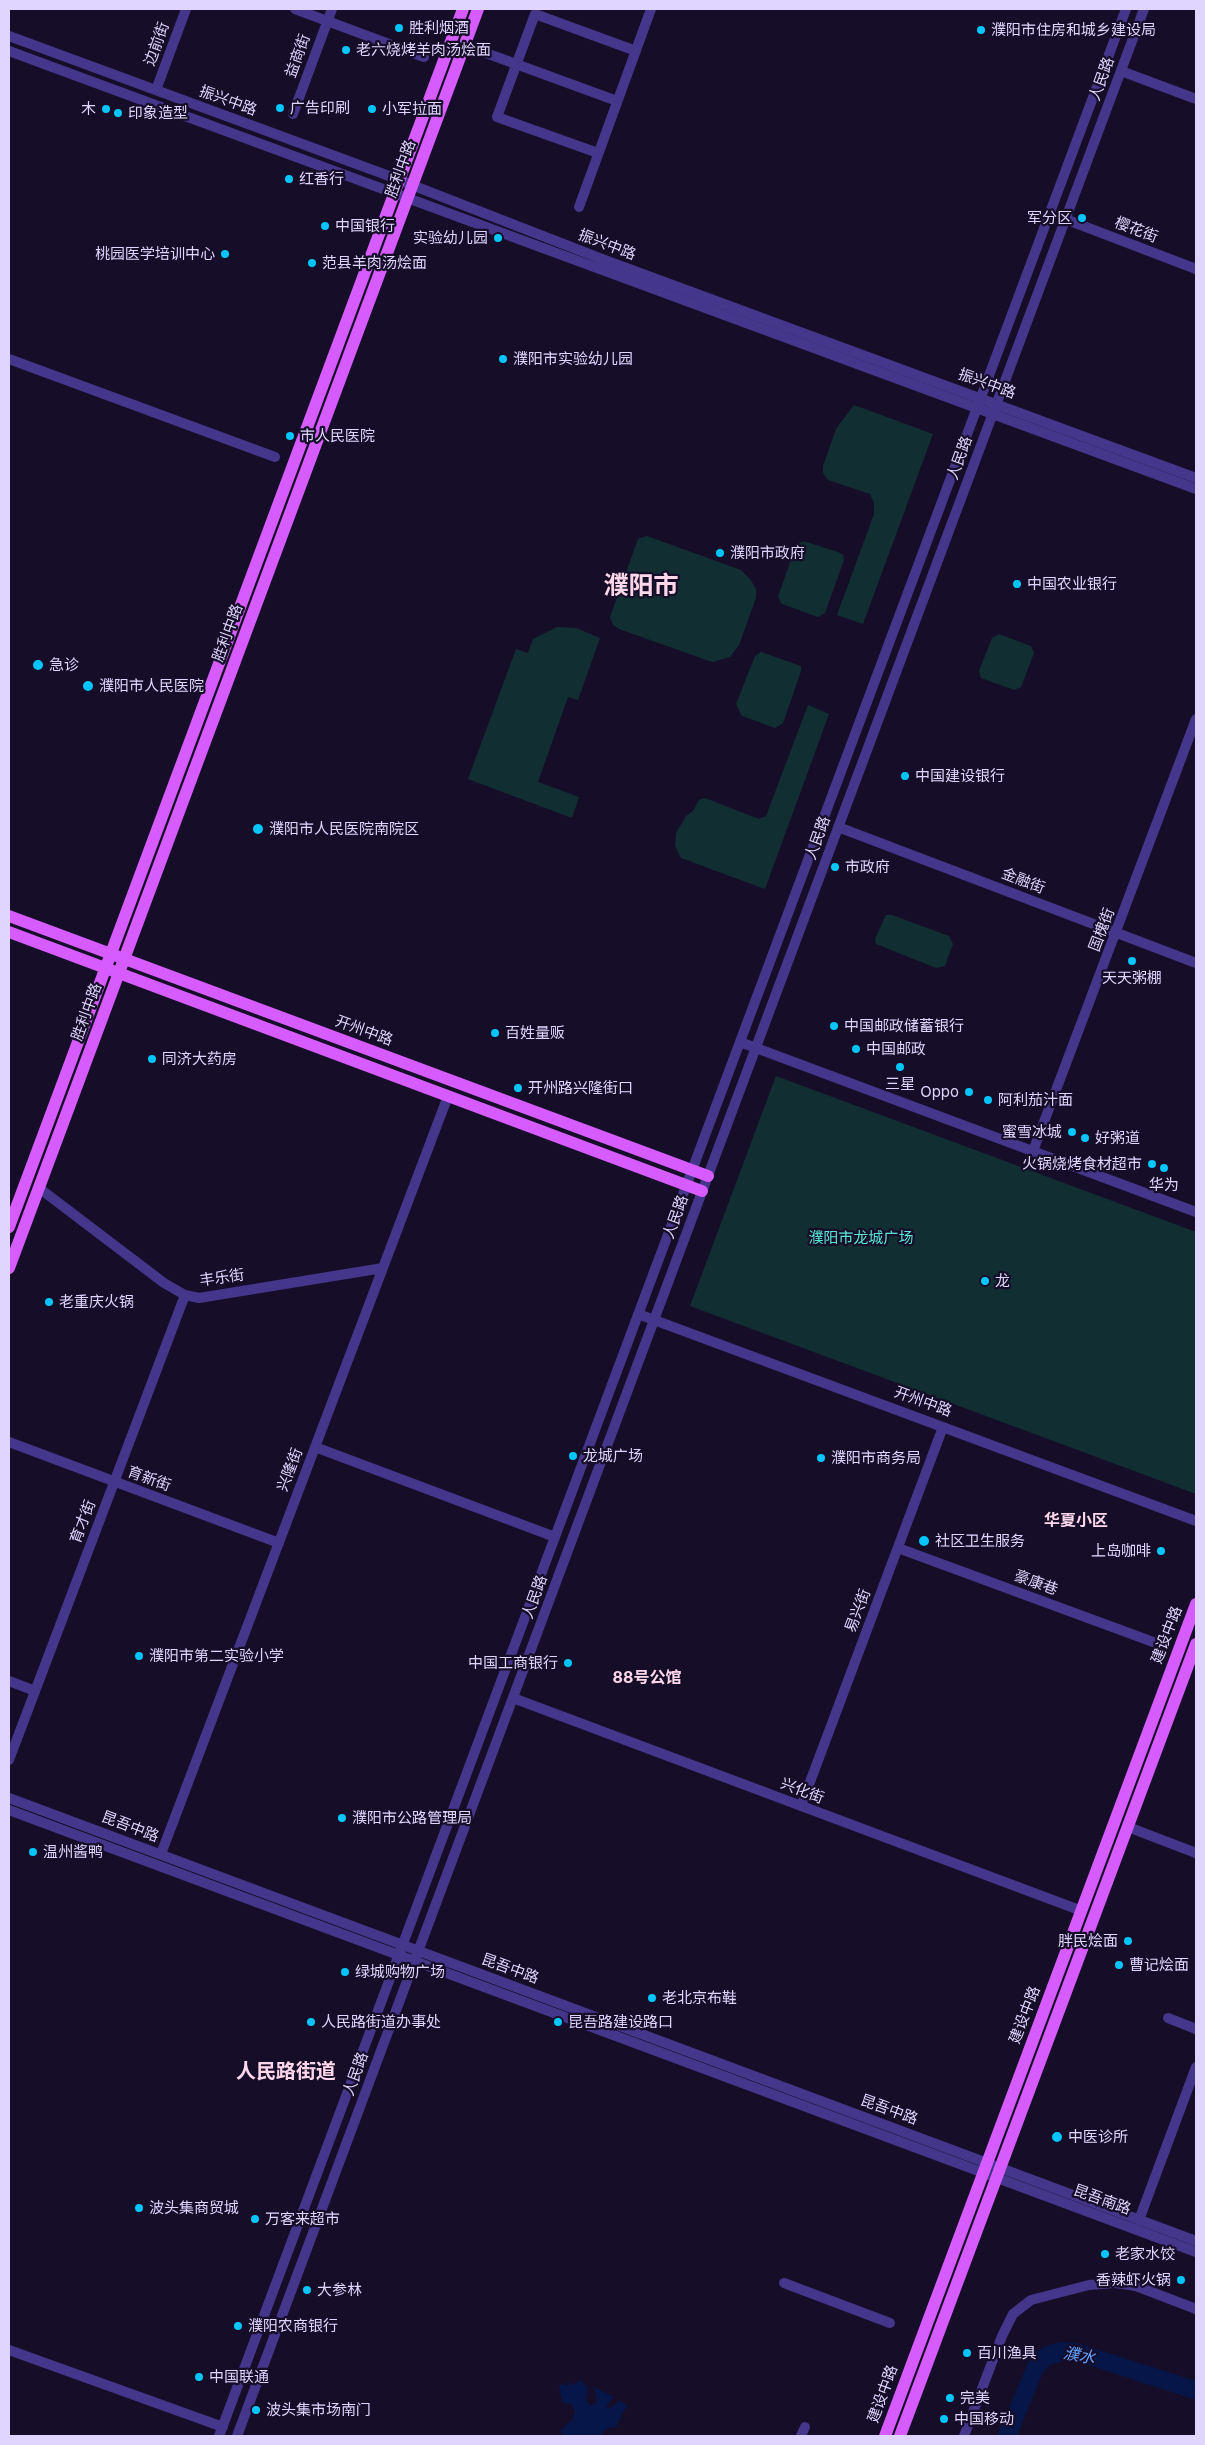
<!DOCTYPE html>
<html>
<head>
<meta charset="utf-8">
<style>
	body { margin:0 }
	#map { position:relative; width:1205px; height:2445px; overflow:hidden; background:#160e28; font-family:Inter,sans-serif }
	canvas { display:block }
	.frame { position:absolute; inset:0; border:10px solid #dfd5ff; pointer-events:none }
</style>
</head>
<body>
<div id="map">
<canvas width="1205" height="2445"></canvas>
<div class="frame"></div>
</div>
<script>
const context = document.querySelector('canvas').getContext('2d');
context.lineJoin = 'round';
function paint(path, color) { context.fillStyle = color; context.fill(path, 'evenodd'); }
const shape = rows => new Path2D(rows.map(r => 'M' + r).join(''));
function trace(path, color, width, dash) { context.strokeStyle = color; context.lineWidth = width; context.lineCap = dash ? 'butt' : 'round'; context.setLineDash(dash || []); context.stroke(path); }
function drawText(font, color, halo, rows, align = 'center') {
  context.font = font + ' Inter,"Noto Sans SC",sans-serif'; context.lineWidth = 4.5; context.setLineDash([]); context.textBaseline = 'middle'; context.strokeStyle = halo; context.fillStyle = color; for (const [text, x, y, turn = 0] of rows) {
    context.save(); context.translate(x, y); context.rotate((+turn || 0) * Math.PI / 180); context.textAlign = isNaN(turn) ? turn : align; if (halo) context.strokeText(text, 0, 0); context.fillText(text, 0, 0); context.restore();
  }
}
paint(shape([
	[854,405,933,434,863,624,837,615,874,514,874,503,870,494,828,480,823,473,823,466,836,429],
	[647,536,741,570,750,579,756,589,756,598,739,645,730,657,712,662,619,629,613,625,610,617,638,539],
	[803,541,838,552,843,555,844,560,825,613,818,617,782,604,778,597,796,545],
	[557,627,576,628,600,638,578,700,568,697,538,782,579,797,572,818,468,779,516,649,528,653,533,639],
	[999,634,1031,646,1034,653,1021,687,1014,690,981,678,979,671,992,638],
	[761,652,801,666,801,671,783,723,775,728,742,716,736,704,755,656],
	[808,705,829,714,765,889,681,858,675,846,676,833,686,816,693,811,699,800,705,798,759,819,766,816],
	[886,915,892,915,949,936,953,944,945,966,936,968,876,944,875,939],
	[776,1076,1196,1232,1196,1494,690,1306]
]), '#112f33');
paint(shape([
	[1061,2342,1077,2343,1196,2381,1196,2400,1073,2360,1065,2360,1049,2365,1042,2374,1017,2436,997,2436,1028,2363,1036,2352,1045,2346],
	[580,2380,588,2387,586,2400,591,2406,597,2402,594,2387,614,2397,606,2406,609,2409,619,2401,627,2405,616,2427,607,2428,600,2436,564,2436,560,2431,572,2420,575,2411,571,2404,563,2403,559,2387,561,2384,567,2386,569,2382,575,2385]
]), '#071648');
trace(shape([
	[295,9,424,57],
	[9,36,381,173,602,259,1196,478],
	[464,45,617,101],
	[9,51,1196,489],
	[1121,71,1196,99],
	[156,90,186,9],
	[293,114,332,9],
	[598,153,497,117,535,14,636,51],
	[579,207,651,9],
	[1065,219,1196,269],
	[9,359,275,457],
	[838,827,1196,963],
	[740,1042,1196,1212],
	[1033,1151,1196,719],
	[39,1188,164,1283,185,1295,199,1298,383,1268],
	[638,1314,1196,1521],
	[9,1442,279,1543],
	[315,1447,555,1537],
	[898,1548,1164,1646],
	[9,1681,35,1691],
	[513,1698,1082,1911],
	[9,1760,185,1295],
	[9,1798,1196,2241],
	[801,1806,943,1427],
	[9,1810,1196,2252],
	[1128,1827,1196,1853],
	[161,1854,448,1096],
	[1168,2018,1196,2029],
	[1139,2220,1196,2067],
	[784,2283,890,2323],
	[9,2350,223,2427],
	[219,2436,1126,9],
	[237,2436,1144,9],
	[801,2436,805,2427],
	[964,2436,1002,2336,1013,2314,1031,2300,1089,2285,1115,2283,1136,2286,1196,2309]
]), '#44368a', 10);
trace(shape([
	[9,916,708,1176],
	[9,932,702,1191],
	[9,1227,463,9],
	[9,1268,478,9],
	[885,2436,1196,1604],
	[900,2436,1196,1644]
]), '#d75cff', 12);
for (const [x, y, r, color] of [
	[399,28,5,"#01c5ff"],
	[981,30,5,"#01c5ff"],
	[346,50,5,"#01c5ff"],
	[280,108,5,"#01c5ff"],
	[106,109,5,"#01c5ff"],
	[372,109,5,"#01c5ff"],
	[118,113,5,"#01c5ff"],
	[289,179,5,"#01c5ff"],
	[1082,218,5,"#01c5ff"],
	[325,226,5,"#01c5ff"],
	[498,238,5,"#01c5ff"],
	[225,254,5,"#01c5ff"],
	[312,263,5,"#01c5ff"],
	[503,359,5,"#01c5ff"],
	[290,436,5,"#01c5ff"],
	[720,553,5,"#01c5ff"],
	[1017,584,5,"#01c5ff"],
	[38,665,6,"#01c5ff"],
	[88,686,6,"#01c5ff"],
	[905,776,5,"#01c5ff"],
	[258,829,6,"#01c5ff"],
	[835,867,5,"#01c5ff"],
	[1132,961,5,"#01c5ff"],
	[834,1026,5,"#01c5ff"],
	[495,1033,5,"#01c5ff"],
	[856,1049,5,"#01c5ff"],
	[152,1059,5,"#01c5ff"],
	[900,1067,5,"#01c5ff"],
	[518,1088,5,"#01c5ff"],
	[969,1092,5,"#01c5ff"],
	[988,1100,5,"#01c5ff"],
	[1072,1132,5,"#01c5ff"],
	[1085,1138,5,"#01c5ff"],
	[1152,1164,5,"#01c5ff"],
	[1164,1168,5,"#01c5ff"],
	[985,1281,5,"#01c5ff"],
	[49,1302,5,"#01c5ff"],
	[573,1456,5,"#01c5ff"],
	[821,1458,5,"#01c5ff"],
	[924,1541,6,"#01c5ff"],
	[1161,1551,5,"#01c5ff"],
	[139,1656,5,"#01c5ff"],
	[568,1663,5,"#01c5ff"],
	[342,1818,5,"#01c5ff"],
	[33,1852,5,"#01c5ff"],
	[1128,1941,5,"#01c5ff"],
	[1119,1965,5,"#01c5ff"],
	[345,1972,5,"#01c5ff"],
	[652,1998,5,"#01c5ff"],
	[311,2022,5,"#01c5ff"],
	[558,2022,5,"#01c5ff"],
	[1057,2137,6,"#01c5ff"],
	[139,2208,5,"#01c5ff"],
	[255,2219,5,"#01c5ff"],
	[1105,2254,5,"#01c5ff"],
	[1181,2280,5,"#01c5ff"],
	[307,2290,5,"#01c5ff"],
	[238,2326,5,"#01c5ff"],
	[967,2353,5,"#01c5ff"],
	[199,2377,5,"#01c5ff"],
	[950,2398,5,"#01c5ff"],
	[256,2410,5,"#01c5ff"],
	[944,2419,5,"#01c5ff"]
]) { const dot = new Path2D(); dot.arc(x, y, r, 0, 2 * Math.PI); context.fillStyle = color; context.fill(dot); trace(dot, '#160e28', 2); }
drawText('15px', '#dfd5ff', '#160e28', [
	["胜利烟酒",409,28],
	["濮阳市住房和城乡建设局",991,30],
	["老六烧烤羊肉汤烩面",356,50],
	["广告印刷",290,108],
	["木",96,109,"right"],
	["小军拉面",382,109],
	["印象造型",128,113],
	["红香行",299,179],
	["军分区",1072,218,"right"],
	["中国银行",335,226],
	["实验幼儿园",488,238,"right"],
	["桃园医学培训中心",215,254,"right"],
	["范县羊肉汤烩面",322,263],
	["濮阳市实验幼儿园",513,359],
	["市人民医院",300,436],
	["濮阳市政府",730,553],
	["中国农业银行",1027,584],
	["急诊",49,665],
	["濮阳市人民医院",99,686],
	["中国建设银行",915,776],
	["濮阳市人民医院南院区",269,829],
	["市政府",845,867],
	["天天粥棚",1132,978,"center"],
	["中国邮政储蓄银行",844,1026],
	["百姓量贩",505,1033],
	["中国邮政",866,1049],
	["同济大药房",162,1059],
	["三星",900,1084,"center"],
	["开州路兴隆街口",528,1088],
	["Oppo",959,1092,"right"],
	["阿利茄汁面",998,1100],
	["蜜雪冰城",1062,1132,"right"],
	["好粥道",1095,1138],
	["火锅烧烤食材超市",1142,1164,"right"],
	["华为",1164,1185,"center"],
	["龙",995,1281],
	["老重庆火锅",59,1302],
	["龙城广场",583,1456],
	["濮阳市商务局",831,1458],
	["社区卫生服务",935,1541],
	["上岛咖啡",1151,1551,"right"],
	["濮阳市第二实验小学",149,1656],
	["中国工商银行",558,1663,"right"],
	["濮阳市公路管理局",352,1818],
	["温州酱鸭",43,1852],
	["胖民烩面",1118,1941,"right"],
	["曹记烩面",1129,1965],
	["绿城购物广场",355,1972],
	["老北京布鞋",662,1998],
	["人民路街道办事处",321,2022],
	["昆吾路建设路口",568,2022],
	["中医诊所",1068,2137],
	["波头集商贸城",149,2208],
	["万客来超市",265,2219],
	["老家水饺",1115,2254],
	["香辣虾火锅",1171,2280,"right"],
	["大参林",317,2290],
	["濮阳农商银行",248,2326],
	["百川渔具",977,2353],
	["中国联通",209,2377],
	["完美",960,2398],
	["波头集市场南门",266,2410],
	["中国移动",954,2419]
], 'left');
drawText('15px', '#dfd5ff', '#160e28', [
	["边前街",157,44,-70],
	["益商街",298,56,-70],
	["人民路",1102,79,-70],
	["振兴中路",228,101,20],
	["胜利中路",401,169,-70],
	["樱花街",1136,230,21],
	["振兴中路",607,245,21],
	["振兴中路",987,384,20],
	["人民路",960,458,-70],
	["胜利中路",228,633,-70],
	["人民路",818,838,-70],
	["金融街",1023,881,21],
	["国槐街",1102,930,-69],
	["胜利中路",87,1012,-70],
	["开州中路",364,1031,20],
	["人民路",676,1217,-70],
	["丰乐街",222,1278,-8],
	["开州中路",923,1402,20],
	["兴隆街",290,1470,-69],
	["育新街",149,1479,20],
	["育才街",83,1522,-69],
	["豪康巷",1036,1583,20],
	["人民路",535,1597,-70],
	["易兴街",858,1611,-69],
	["建设中路",1167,1635,-69],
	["兴化街",802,1791,21],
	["昆吾中路",130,1827,21],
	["昆吾中路",510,1969,20],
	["建设中路",1025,2015,-69],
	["人民路",356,2074,-70],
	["昆吾中路",889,2110,20],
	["昆吾南路",1102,2200,20],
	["建设中路",883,2394,-70]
]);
drawText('15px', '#59e7d6', '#160e28', [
	["濮阳市龙城广场",861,1238]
]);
drawText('bold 16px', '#ffd7eb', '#160e28', [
	["华夏小区",1076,1521],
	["88号公馆",647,1678]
]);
drawText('italic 16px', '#63a3ff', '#160e28', [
	["濮水",1079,2356,10]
]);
drawText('bold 20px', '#ffd7eb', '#160e28', [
	["人民路街道",286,2072]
]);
drawText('bold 25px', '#ffd7eb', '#160e28', [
	["濮阳市",641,586]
]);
</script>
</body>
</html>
